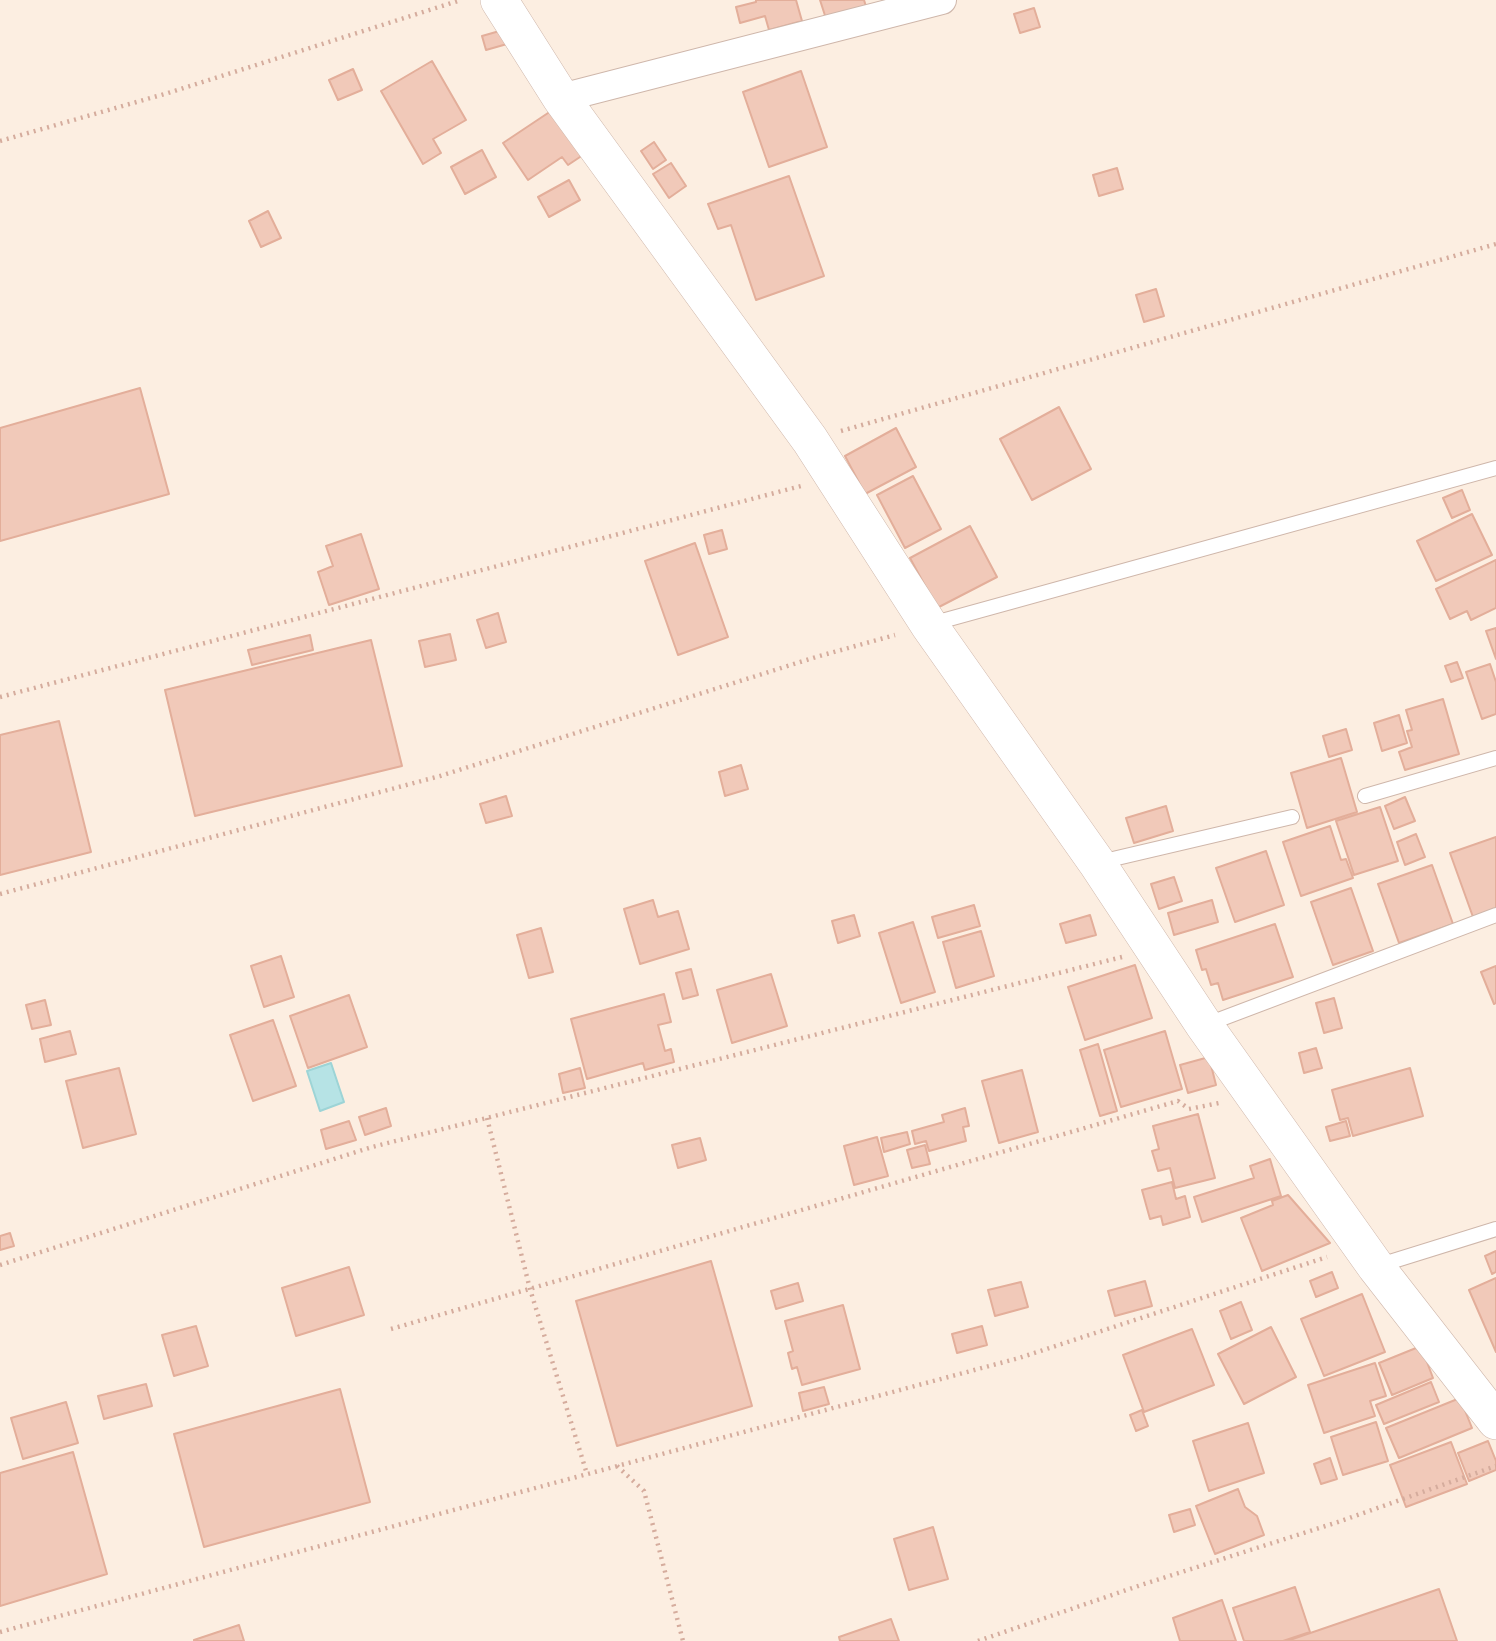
<!DOCTYPE html>
<html>
<head>
<meta charset="utf-8">
<style>
	body { margin:0 }
	canvas { display:block; background:#fceee1 }
</style>
</head>
<body>
<canvas width="1496" height="1641"></canvas>
<script>
const context = document.querySelector('canvas').getContext('2d');
context.lineJoin = 'round';
function paint(path, color) { context.fillStyle = color; context.fill(path, 'evenodd'); }
const shape = rows => new Path2D(rows.map(r => 'M' + r).join(''));
function trace(path, color, width, dash) { context.strokeStyle = color; context.lineWidth = width; context.lineCap = dash ? 'butt' : 'round'; context.setLineDash(dash || []); context.stroke(path); }
const water = shape([
	[331,1063,344,1102,320,1111,307,1071,331,1063]
]);
paint(water, '#b6e3e5');
trace(water, '#9dd4d6', 2);
const building = shape([
	[756,0,796,0,802,21,769,30,765,16,740,23,736,7,756,2,756,0],
	[820,0,864,0,869,16,829,28,820,0],
	[1034,8,1040,27,1020,33,1014,14,1034,8],
	[503,30,507,44,486,50,482,36,503,30],
	[432,61,466,120,433,139,441,153,423,164,381,91,432,61],
	[353,69,362,90,338,100,329,80,353,69],
	[801,71,827,147,769,167,743,92,801,71],
	[560,105,589,151,568,165,562,157,528,180,503,143,560,105],
	[654,142,666,160,653,169,641,151,654,142],
	[482,150,496,177,465,194,451,167,482,150],
	[671,163,686,186,669,198,653,174,671,163],
	[1117,168,1123,189,1099,196,1093,175,1117,168],
	[789,176,824,276,756,300,731,225,718,229,708,204,789,176],
	[569,180,580,200,549,217,538,197,569,180],
	[268,211,281,238,261,247,249,221,268,211],
	[1156,289,1164,316,1144,322,1136,295,1156,289],
	[140,388,169,494,0,541,0,428,140,388],
	[1059,407,1091,469,1032,500,1000,439,1059,407],
	[896,428,916,467,865,494,845,456,896,428],
	[913,476,941,529,905,548,877,495,913,476],
	[1462,490,1470,510,1452,518,1443,498,1462,490],
	[1472,514,1492,555,1436,581,1417,541,1472,514],
	[970,526,997,577,937,608,910,558,970,526],
	[722,530,727,549,709,554,704,535,722,530],
	[361,534,379,589,329,605,318,572,333,566,326,546,361,534],
	[695,543,728,637,678,655,645,561,695,543],
	[1496,560,1496,608,1471,620,1467,611,1450,619,1436,589,1496,560],
	[498,613,506,642,486,648,477,620,498,613],
	[1496,628,1496,659,1486,631,1496,628],
	[450,634,456,660,425,667,419,641,450,634],
	[310,635,313,650,252,665,248,650,310,635],
	[371,640,402,766,195,816,165,690,371,640],
	[1457,662,1463,678,1451,682,1445,666,1457,662],
	[1490,664,1496,682,1496,714,1482,719,1466,672,1490,664],
	[1443,699,1459,754,1405,770,1399,752,1412,747,1407,731,1412,730,1406,710,1443,699],
	[1399,715,1407,743,1382,751,1374,723,1399,715],
	[59,721,91,852,0,875,0,735,59,721],
	[1346,729,1352,750,1329,757,1323,736,1346,729],
	[1341,758,1357,812,1307,828,1291,773,1341,758],
	[741,765,748,789,725,796,719,772,741,765],
	[506,796,512,816,486,823,480,804,506,796],
	[1405,797,1415,821,1394,829,1385,806,1405,797],
	[1166,806,1173,831,1134,843,1126,818,1166,806],
	[1380,807,1398,861,1354,875,1336,821,1380,807],
	[1330,826,1341,860,1346,859,1353,878,1301,896,1283,842,1330,826],
	[1416,834,1425,857,1405,865,1397,842,1416,834],
	[1496,837,1496,909,1473,917,1450,853,1496,837],
	[1266,851,1284,905,1235,922,1216,868,1266,851],
	[1432,865,1453,924,1399,943,1378,884,1432,865],
	[1174,877,1182,901,1159,909,1151,884,1174,877],
	[1351,888,1373,951,1333,965,1311,902,1351,888],
	[653,900,658,917,678,911,689,949,640,964,624,909,653,900],
	[1212,900,1218,922,1174,935,1168,913,1212,900],
	[974,905,980,926,938,938,932,917,974,905],
	[854,915,860,936,838,943,832,921,854,915],
	[1090,915,1096,935,1066,943,1060,924,1090,915],
	[913,922,935,992,901,1003,879,933,913,922],
	[1275,924,1293,977,1223,1000,1218,983,1211,985,1206,969,1202,970,1196,950,1275,924],
	[541,928,553,972,529,978,517,935,541,928],
	[981,931,994,976,956,988,943,942,981,931],
	[281,956,294,997,264,1007,251,966,281,956],
	[1135,965,1152,1018,1085,1040,1068,987,1135,965],
	[1496,966,1496,1003,1494,1004,1481,972,1496,966],
	[691,969,698,995,683,999,676,973,691,969],
	[771,974,787,1026,732,1043,717,990,771,974],
	[664,994,671,1022,658,1025,665,1051,671,1049,674,1062,645,1070,643,1063,587,1079,571,1019,664,994],
	[349,995,367,1047,308,1068,290,1016,349,995],
	[1334,998,1342,1028,1324,1033,1316,1003,1334,998],
	[45,1000,51,1025,32,1029,26,1005,45,1000],
	[273,1020,296,1086,253,1101,230,1035,273,1020],
	[70,1031,76,1054,45,1062,40,1039,70,1031],
	[1165,1031,1182,1089,1121,1107,1104,1050,1165,1031],
	[1098,1044,1117,1111,1100,1116,1080,1050,1098,1044],
	[1316,1048,1322,1068,1304,1073,1299,1053,1316,1048],
	[1209,1057,1216,1085,1188,1093,1180,1065,1209,1057],
	[119,1068,136,1134,83,1148,66,1081,119,1068],
	[580,1068,585,1088,563,1093,559,1074,580,1068],
	[1410,1068,1423,1116,1353,1136,1348,1118,1340,1120,1332,1090,1410,1068],
	[1022,1070,1038,1132,999,1143,982,1081,1022,1070],
	[386,1108,391,1126,365,1135,359,1117,386,1108],
	[965,1108,969,1126,963,1127,966,1141,929,1151,926,1141,915,1144,912,1131,944,1122,942,1115,965,1108],
	[1198,1114,1215,1178,1175,1188,1170,1168,1158,1171,1152,1151,1159,1149,1153,1126,1198,1114],
	[349,1121,356,1140,326,1149,321,1130,349,1121],
	[1346,1121,1350,1136,1330,1141,1326,1127,1346,1121],
	[907,1132,910,1144,884,1152,881,1138,907,1132],
	[877,1137,888,1176,854,1185,844,1146,877,1137],
	[700,1138,706,1160,678,1168,672,1145,700,1138],
	[925,1145,930,1164,912,1168,907,1150,925,1145],
	[1270,1159,1281,1196,1202,1222,1194,1197,1254,1178,1250,1166,1270,1159],
	[1172,1182,1176,1199,1185,1196,1190,1217,1163,1225,1161,1216,1150,1219,1142,1190,1172,1182],
	[1288,1195,1330,1243,1262,1271,1241,1218,1273,1205,1272,1201,1288,1195],
	[10,1233,14,1246,0,1250,0,1236,10,1233],
	[1496,1251,1496,1272,1492,1274,1485,1256,1496,1251],
	[711,1261,752,1406,617,1446,576,1301,711,1261],
	[349,1267,364,1315,296,1336,282,1288,349,1267],
	[1332,1272,1338,1288,1316,1297,1310,1281,1332,1272],
	[1496,1278,1496,1352,1469,1290,1496,1278],
	[1145,1281,1152,1306,1115,1316,1108,1291,1145,1281],
	[1021,1282,1028,1307,995,1316,988,1290,1021,1282],
	[798,1283,803,1301,776,1309,771,1291,798,1283],
	[1362,1294,1385,1352,1324,1376,1301,1319,1362,1294],
	[1241,1302,1252,1330,1231,1339,1220,1311,1241,1302],
	[843,1305,860,1369,802,1385,797,1367,792,1369,788,1353,793,1351,785,1321,843,1305],
	[196,1326,208,1366,174,1376,162,1335,196,1326],
	[982,1326,987,1345,957,1353,952,1334,982,1326],
	[1271,1327,1296,1377,1244,1404,1218,1354,1271,1327],
	[1192,1329,1214,1385,1144,1412,1123,1355,1192,1329],
	[1421,1346,1433,1378,1392,1395,1379,1363,1421,1346],
	[1375,1363,1386,1396,1370,1401,1375,1416,1324,1433,1308,1385,1375,1363],
	[1431,1382,1439,1402,1384,1424,1376,1405,1431,1382],
	[146,1384,152,1406,104,1419,98,1396,146,1384],
	[824,1387,829,1404,803,1411,799,1393,824,1387],
	[340,1389,370,1502,204,1547,174,1434,340,1389],
	[1460,1398,1472,1428,1399,1458,1386,1428,1460,1398],
	[66,1402,78,1443,23,1459,11,1418,66,1402],
	[1142,1410,1148,1426,1136,1431,1130,1415,1142,1410],
	[1376,1422,1388,1461,1343,1475,1331,1437,1376,1422],
	[1248,1423,1264,1473,1209,1491,1193,1441,1248,1423],
	[1488,1441,1496,1461,1496,1470,1469,1481,1458,1453,1488,1441],
	[1451,1442,1467,1484,1406,1507,1390,1465,1451,1442],
	[73,1452,107,1574,0,1606,0,1473,73,1452],
	[1330,1458,1337,1479,1321,1484,1314,1464,1330,1458],
	[1238,1489,1245,1507,1257,1516,1264,1535,1215,1554,1196,1506,1238,1489],
	[1190,1509,1195,1525,1174,1532,1169,1515,1190,1509],
	[933,1527,948,1579,909,1590,894,1539,933,1527],
	[1295,1587,1310,1632,1283,1641,1244,1641,1233,1608,1295,1587],
	[1439,1589,1457,1641,1287,1641,1439,1589],
	[1222,1600,1236,1641,1180,1641,1173,1618,1222,1600],
	[891,1619,899,1641,840,1641,839,1637,891,1619],
	[239,1625,244,1641,194,1641,194,1640,239,1625]
]);
paint(building, '#f1c9b9');
trace(building, '#e3ae9a', 2);
const service = shape([
	[931,624,1496,468],
	[1365,796,1496,758],
	[1100,862,1292,817],
	[1205,1025,1496,915],
	[1377,1266,1496,1229]
]);
const minor = shape([
	[561,98,942,0]
]);
const tertiary = shape([
	[499,0,561,98,810,440,929,625,1097,863,1204,1025,1376,1267,1496,1421]
]);
trace(service, '#cfb7ab', 16);
trace(minor, '#cfb7ab', 30);
trace(tertiary, '#cfb7ab', 38);
trace(shape([
	[0,141,168,93,461,0],
	[841,431,1496,244],
	[0,697,801,486],
	[0,894,440,776,816,657,895,635],
	[487,1118,530,1289,587,1474],
	[0,1265,372,1147,1122,957],
	[391,1329,1178,1101,1189,1109,1219,1103],
	[617,1466,644,1491,683,1641],
	[0,1632,1019,1358,1327,1257],
	[978,1641,1141,1585,1338,1522,1496,1466]
]), '#d5ac9d', 4.5, [2, 5]);
trace(service, '#fff', 14);
trace(minor, '#fff', 28);
trace(tertiary, '#fff', 37);
</script>
</body>
</html>
